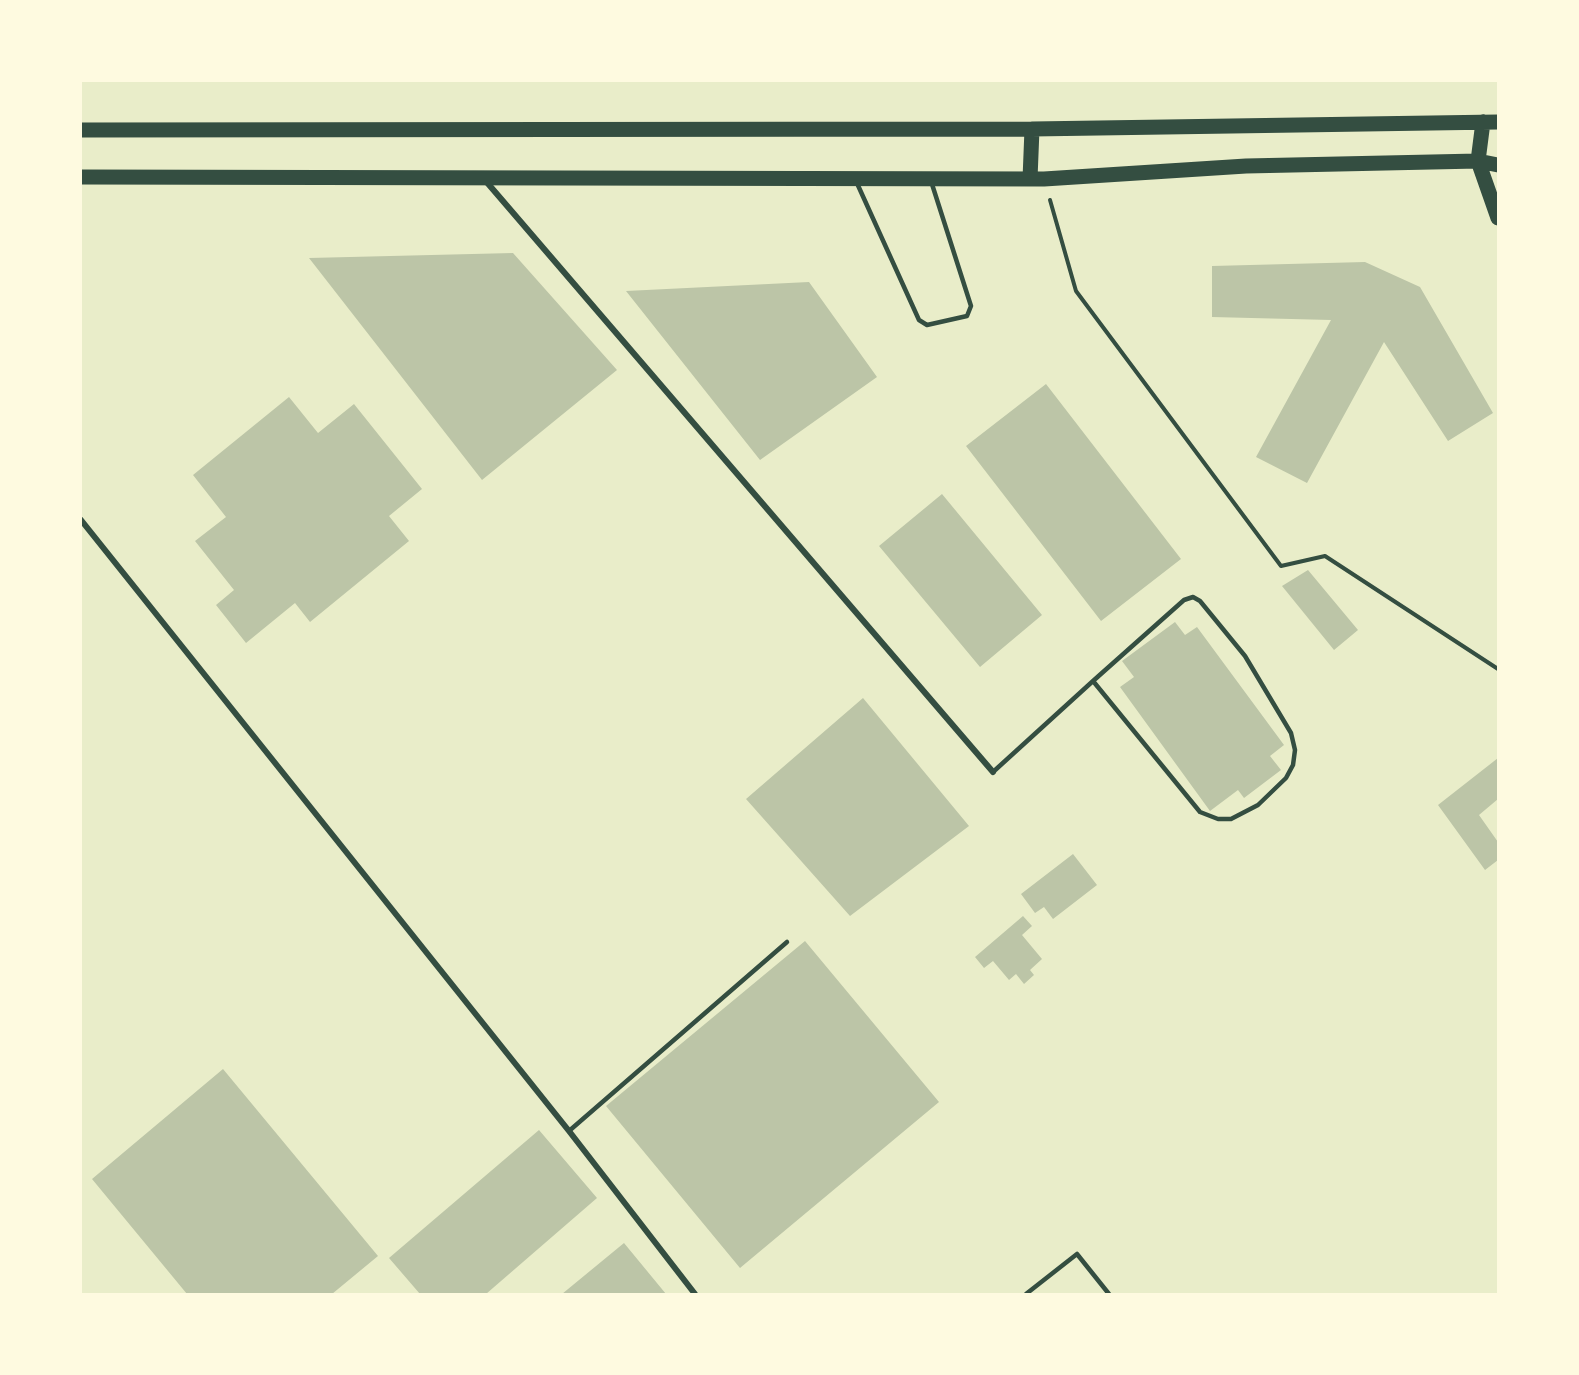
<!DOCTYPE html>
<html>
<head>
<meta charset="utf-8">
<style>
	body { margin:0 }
	#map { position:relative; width:1579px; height:1375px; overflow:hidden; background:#e9edc9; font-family:Barlow,sans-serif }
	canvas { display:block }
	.frame { position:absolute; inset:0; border:82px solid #fefae0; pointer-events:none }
</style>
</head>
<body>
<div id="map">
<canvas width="1579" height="1375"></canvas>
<div class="frame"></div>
</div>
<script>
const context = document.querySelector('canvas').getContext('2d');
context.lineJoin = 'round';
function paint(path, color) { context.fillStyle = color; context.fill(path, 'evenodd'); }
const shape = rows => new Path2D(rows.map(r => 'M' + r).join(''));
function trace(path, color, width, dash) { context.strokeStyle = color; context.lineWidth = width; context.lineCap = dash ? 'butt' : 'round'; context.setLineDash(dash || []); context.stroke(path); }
paint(shape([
	[513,253,617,370,482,480,309,258],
	[1365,262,1420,287,1493,413,1448,441,1384,342,1307,483,1256,457,1331,320,1212,317,1212,266],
	[809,282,877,377,760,460,626,291],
	[1046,384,1181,559,1101,621,966,446],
	[289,397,318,433,354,404,422,489,389,516,409,541,310,622,295,603,246,643,216,605,234,590,195,541,226,517,193,475],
	[942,494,1042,615,980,667,879,546],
	[1308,570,1358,630,1334,650,1282,586],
	[1175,622,1185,635,1197,627,1284,745,1270,756,1281,770,1244,798,1238,790,1210,811,1120,687,1134,677,1122,661],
	[863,698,969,826,850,916,746,799],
	[1498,758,1498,799,1479,815,1498,842,1498,860,1485,870,1438,805],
	[1073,854,1097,885,1053,919,1044,907,1035,913,1021,894],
	[1023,916,1032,926,1022,935,1042,959,1030,970,1034,975,1024,984,1016,974,1009,980,993,961,984,968,975,957],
	[805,941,939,1102,740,1268,606,1106],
	[223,1069,378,1256,332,1294,187,1294,92,1179],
	[539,1130,597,1198,486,1294,420,1294,389,1258],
	[624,1243,666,1294,562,1294]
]), '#bcc5a7');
trace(shape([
	[1050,200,1076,291,1281,566,1325,556,1498,669]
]), '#344e41', 4);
trace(shape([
	[856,181,919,320,927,325,967,316,971,306,931,181],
	[993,772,1093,681,1184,600,1193,597,1200,601,1245,656,1291,733,1295,750,1293,765,1286,778,1258,805,1231,819,1218,819,1200,812,1093,681],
	[569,1131,787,942],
	[1026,1294,1077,1254,1109,1294]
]), '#344e41', 4.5);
trace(shape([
	[484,179,993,772],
	[81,520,569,1131,695,1294]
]), '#344e41', 6);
trace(shape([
	[1483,122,1478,161,1498,218],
	[81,130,1032,129,1498,122],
	[81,177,1044,179,1246,166,1478,161,1498,165],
	[1030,179,1032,129]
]), '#344e41', 15);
</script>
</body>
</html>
